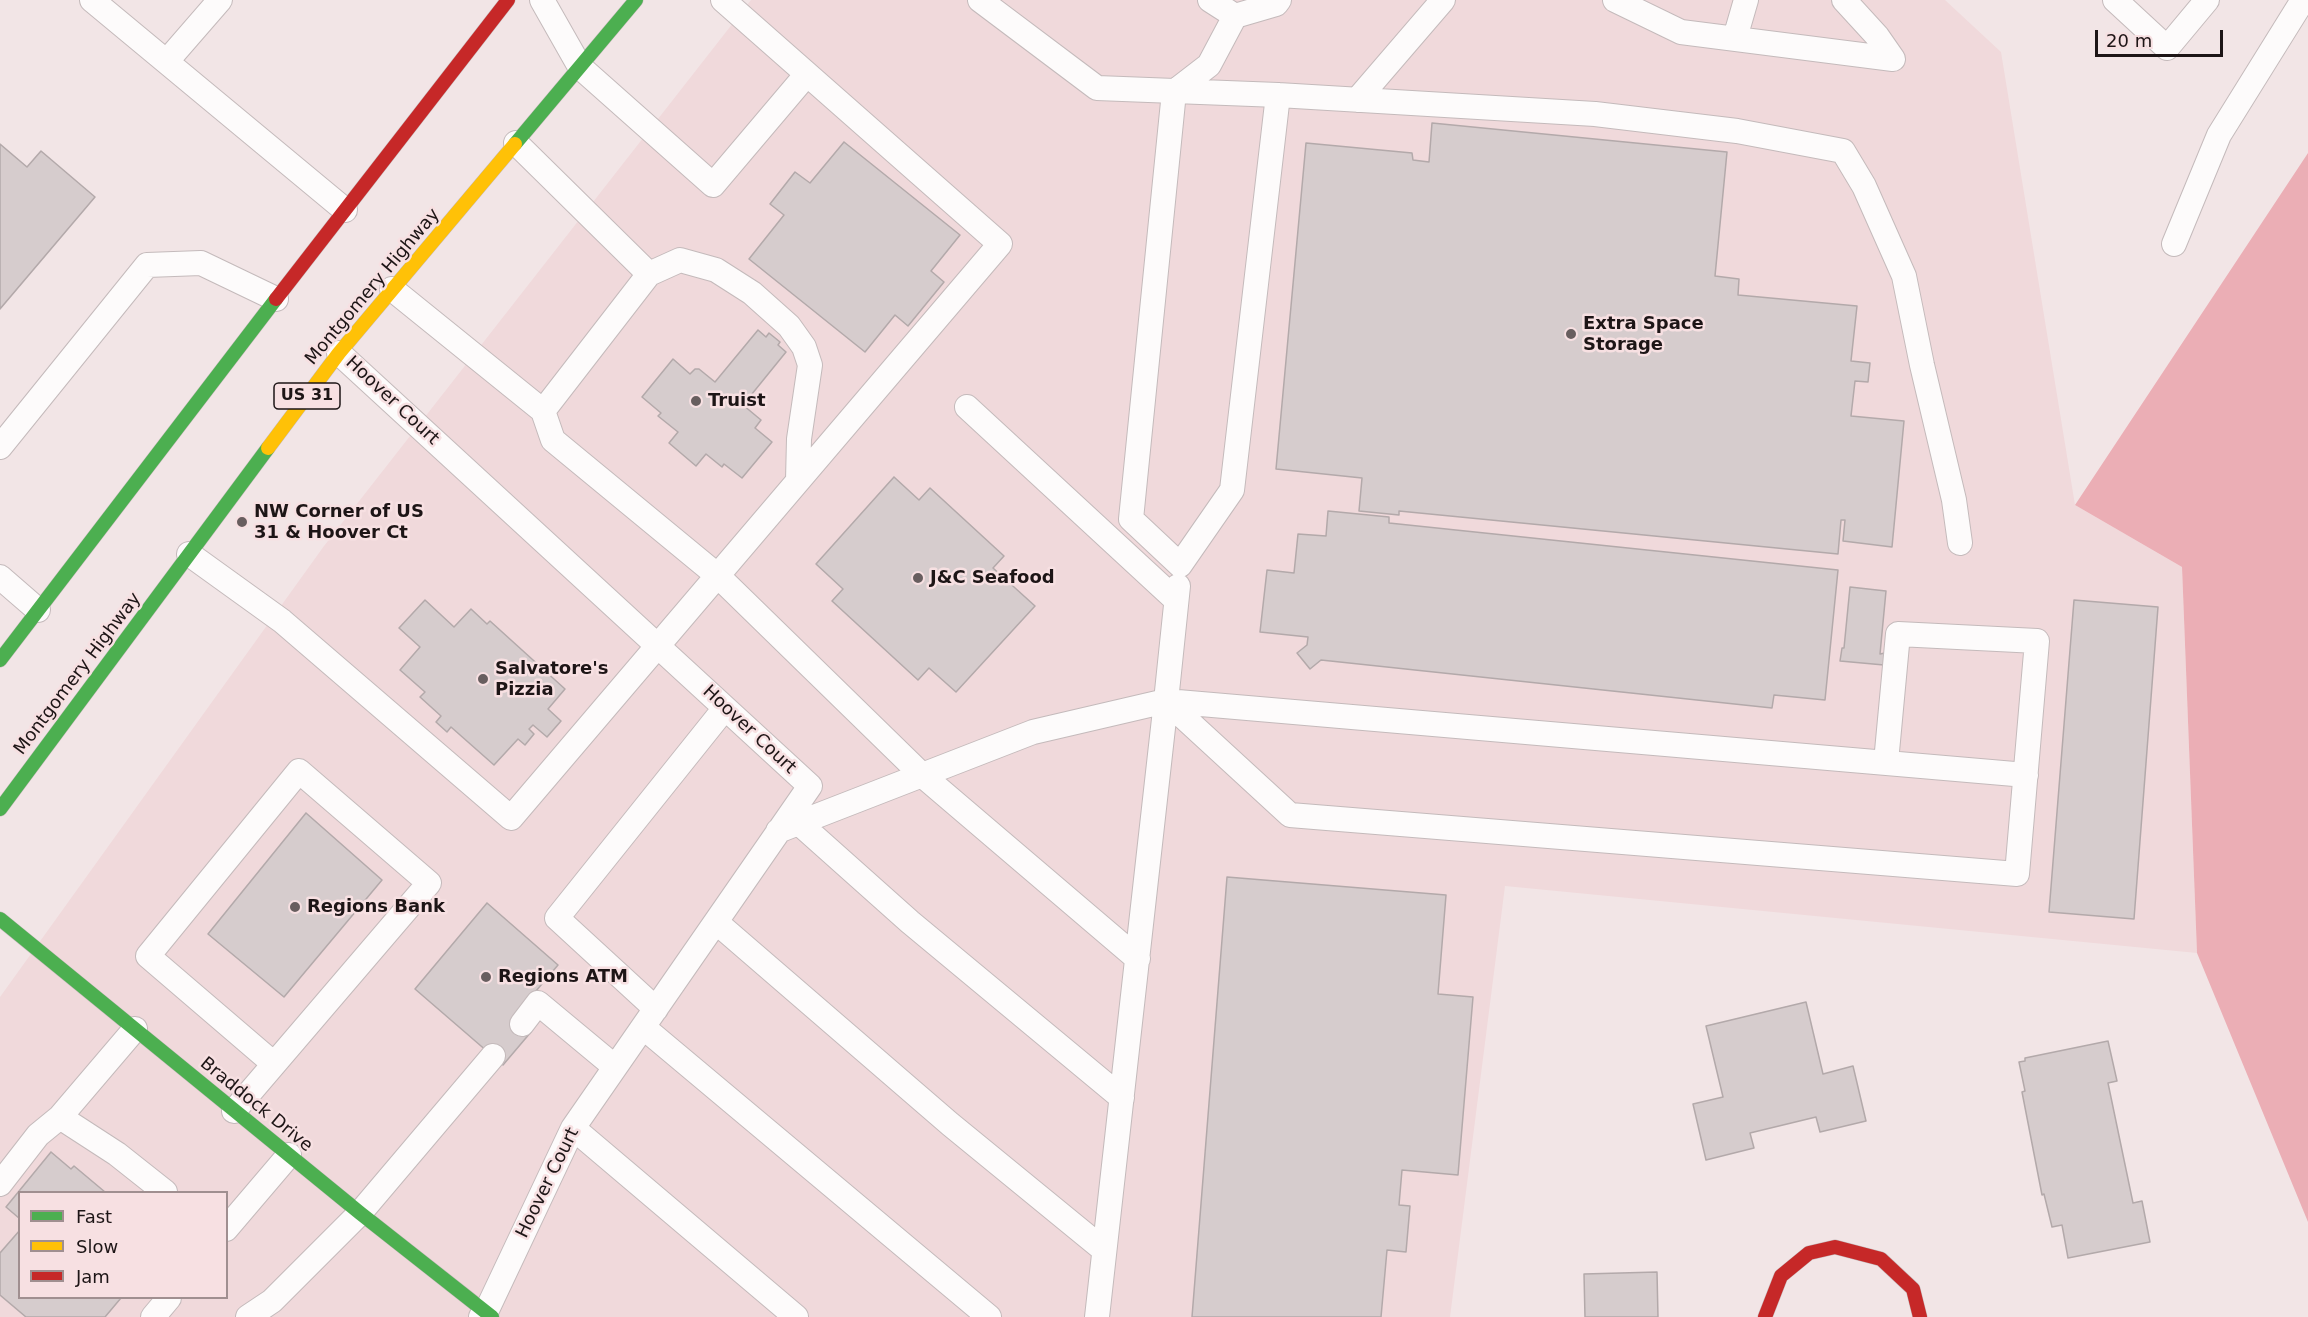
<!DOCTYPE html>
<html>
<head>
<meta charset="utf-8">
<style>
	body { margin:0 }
	#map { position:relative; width:2308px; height:1317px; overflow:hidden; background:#f2e5e6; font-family:"DejaVu Sans",sans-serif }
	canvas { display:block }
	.legend { position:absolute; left:18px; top:1191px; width:210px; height:108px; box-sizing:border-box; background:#f7e0e2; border:2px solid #a08f90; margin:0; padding:8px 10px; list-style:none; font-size:18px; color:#1d1516 }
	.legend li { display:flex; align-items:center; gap:12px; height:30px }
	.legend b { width:30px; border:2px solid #a08f90 }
	.scale { position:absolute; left:2095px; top:30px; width:128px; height:27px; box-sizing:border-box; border:3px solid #1d1516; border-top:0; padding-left:8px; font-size:18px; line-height:21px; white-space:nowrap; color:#1d1516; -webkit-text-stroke:4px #f7e0e2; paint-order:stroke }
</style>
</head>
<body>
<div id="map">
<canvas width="2308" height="1317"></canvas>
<ul class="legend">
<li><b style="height:8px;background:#4caf50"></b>Fast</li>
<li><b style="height:8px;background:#ffc107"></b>Slow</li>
<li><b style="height:8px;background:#c62828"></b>Jam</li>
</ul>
<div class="scale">20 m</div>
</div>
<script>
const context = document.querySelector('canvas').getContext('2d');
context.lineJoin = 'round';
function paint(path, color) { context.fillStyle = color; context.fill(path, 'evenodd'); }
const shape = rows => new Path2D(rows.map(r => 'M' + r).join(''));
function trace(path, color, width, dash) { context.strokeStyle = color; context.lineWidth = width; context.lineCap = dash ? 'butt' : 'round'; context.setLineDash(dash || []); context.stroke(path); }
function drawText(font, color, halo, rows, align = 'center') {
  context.font = font + ' "DejaVu Sans",sans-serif'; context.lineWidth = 5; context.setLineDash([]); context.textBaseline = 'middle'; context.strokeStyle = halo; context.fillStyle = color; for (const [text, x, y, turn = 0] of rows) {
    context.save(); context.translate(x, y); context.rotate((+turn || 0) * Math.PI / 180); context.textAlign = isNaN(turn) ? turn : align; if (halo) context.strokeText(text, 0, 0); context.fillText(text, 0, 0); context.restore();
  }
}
paint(shape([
	[751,0,1945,0,2001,52,2075,505,2182,567,2197,953,1505,886,1450,1317,0,1317,0,997,324,546],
	[20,1192,226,1192,226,1298,20,1298]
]), '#f0d9db');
paint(shape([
	[2308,153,2308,1222,2197,953,2182,567,2075,505]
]), '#ebaeb5');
const building = shape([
	[1432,123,1727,152,1715,276,1739,279,1738,295,1857,306,1851,361,1870,363,1868,382,1855,381,1851,416,1904,421,1892,547,1843,541,1845,520,1841,520,1838,554,1399,511,1399,515,1359,511,1362,478,1276,469,1306,143,1412,153,1413,160,1429,162,1432,123],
	[844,142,960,235,931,271,944,282,908,326,895,315,865,352,749,259,784,215,770,204,795,172,810,183,844,142],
	[0,144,27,167,41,151,95,197,0,309,0,144],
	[758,330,766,337,769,333,780,342,778,345,786,352,743,405,761,420,755,428,772,442,742,478,724,464,722,467,706,454,696,466,669,443,678,432,658,416,661,413,642,397,673,359,690,374,695,369,699,369,715,382,758,330],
	[894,477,919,500,930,488,1004,556,993,568,1035,606,956,692,929,668,918,680,832,601,843,589,816,564,894,477],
	[1328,511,1389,517,1389,523,1838,570,1825,700,1774,695,1772,708,1321,660,1310,669,1297,653,1307,645,1308,637,1260,632,1267,570,1294,573,1298,534,1326,536,1328,511],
	[1850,587,1886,591,1880,654,1885,653,1884,665,1840,661,1842,648,1844,648,1850,587],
	[425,600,454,627,471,609,487,624,490,621,565,689,548,709,561,721,547,737,533,725,529,729,534,734,525,745,518,739,494,765,451,727,447,732,436,722,441,716,420,697,425,692,400,670,420,647,399,628,425,600],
	[2074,600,2158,607,2134,919,2049,912,2074,600],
	[306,813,382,880,284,997,208,934,306,813],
	[1227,877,1446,895,1438,994,1473,997,1458,1175,1402,1170,1399,1205,1410,1206,1406,1252,1387,1250,1381,1317,1192,1317,1227,877],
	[487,903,558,965,514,1017,531,1032,503,1065,415,989,487,903],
	[1806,1002,1823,1074,1853,1066,1866,1121,1820,1132,1816,1117,1750,1133,1754,1148,1706,1160,1693,1104,1723,1097,1706,1026,1806,1002],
	[2108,1041,2117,1081,2108,1083,2133,1203,2142,1201,2150,1242,2068,1258,2062,1225,2052,1227,2044,1194,2042,1195,2022,1092,2025,1091,2019,1062,2025,1061,2025,1058,2108,1041],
	[51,1152,71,1169,74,1166,105,1192,20,1192,20,1219,6,1207,51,1152],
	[20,1230,20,1298,121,1298,105,1317,26,1317,0,1295,0,1253,20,1230],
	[1657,1272,1658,1317,1585,1317,1584,1274,1657,1272]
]);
paint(building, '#d6cccd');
trace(building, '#b3a9aa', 1.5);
const lane = shape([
	[92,0,345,210],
	[542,0,580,67,713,185,807,74],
	[980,0,1097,88,1278,95,1595,114,1737,131,1843,151,1864,186,1904,276,1922,365,1954,500,1960,543],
	[1210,0,1235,16,1276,4,1279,0],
	[1615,0,1681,32,1893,59,1877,36,1844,0],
	[2115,0,2167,48,2207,0],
	[1235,16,1209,65,1174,92,1131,519,1180,565,1232,490,1278,95],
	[1735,38,1746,0],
	[167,61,220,0],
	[1357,100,1443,0],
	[2174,244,2219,135,2303,0],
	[649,274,680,260,716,270,752,293,789,326,804,347,810,365,799,439,798,480],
	[392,289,543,411,649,274,516,143],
	[339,353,810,786,573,1128,486,1312,481,1317],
	[967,407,1176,600],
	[543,411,553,440,718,576,921,774,1138,959],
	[0,447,147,265,201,263,276,299],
	[189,554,282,621,511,818,1000,244,723,0],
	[0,577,38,610],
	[1166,701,1290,815,2017,874,2037,641,1898,634,1886,762],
	[1166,701,2026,775],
	[1166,701,1178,586],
	[799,823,910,922,1122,1098],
	[778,831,1033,732,1166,701,1097,1317],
	[716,922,950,1124,1104,1250],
	[656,1009,557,918,725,708],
	[522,1024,538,1003,615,1067],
	[643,1027,989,1317],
	[234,1111,429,883,299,771,148,956,274,1064],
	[60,1117,135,1029],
	[573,1128,796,1317],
	[0,1184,38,1135,60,1117,117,1154,165,1192],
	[226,1229,289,1155],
	[153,1317,169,1298],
	[248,1317,272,1301,360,1213,493,1056]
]);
const fast = shape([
	[515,144,636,0],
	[0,660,276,299],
	[0,809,268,448],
	[0,919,360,1213,492,1317]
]);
const slow = shape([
	[268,448,339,353,515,144]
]);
const jam = shape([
	[276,299,508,0],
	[1765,1317,1781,1276,1809,1253,1835,1247,1881,1259,1913,1289,1920,1317]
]);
trace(lane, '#c4babb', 26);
trace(fast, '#c4babb', 15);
trace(slow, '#c4babb', 15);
trace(jam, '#c4babb', 15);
trace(lane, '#fdfbfb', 24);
trace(fast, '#4caf50', 14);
trace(slow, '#ffc107', 14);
trace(jam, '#c62828', 14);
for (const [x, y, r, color] of [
	[1571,334,6,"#685e5f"],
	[696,401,6,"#685e5f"],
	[242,522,6,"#685e5f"],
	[918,578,6,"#685e5f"],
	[483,679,6,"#685e5f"],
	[295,907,6,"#685e5f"],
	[486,977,6,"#685e5f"]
]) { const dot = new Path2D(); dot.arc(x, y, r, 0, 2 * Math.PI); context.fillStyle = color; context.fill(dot); trace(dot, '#f7e0e2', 2); }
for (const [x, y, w] of [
	[307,396,66]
]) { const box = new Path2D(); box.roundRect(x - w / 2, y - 13, w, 26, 4.5); context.fillStyle = '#f7e0e2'; context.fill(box); trace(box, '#1d1516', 1.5); }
drawText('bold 16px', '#1d1516', null, [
	["US 31",307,396]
]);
drawText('18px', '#1d1516', '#f7e0e2', [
	["Montgomery Highway",373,287,-50],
	["Hoover Court",392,401,43],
	["Montgomery Highway",78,674,-53],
	["Hoover Court",749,730,43],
	["Braddock Drive",256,1105,39],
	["Hoover Court",548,1183,-64]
]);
drawText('bold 18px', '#1d1516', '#f7e0e2', [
	["Extra Space",1583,324],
	["Storage",1583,345],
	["Truist",708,401],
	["NW Corner of US",254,512],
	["31 & Hoover Ct",254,533],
	["J&C Seafood",930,578],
	["Salvatore's",495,669],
	["Pizzia",495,690],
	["Regions Bank",307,907],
	["Regions ATM",498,977]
], 'left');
</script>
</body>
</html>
